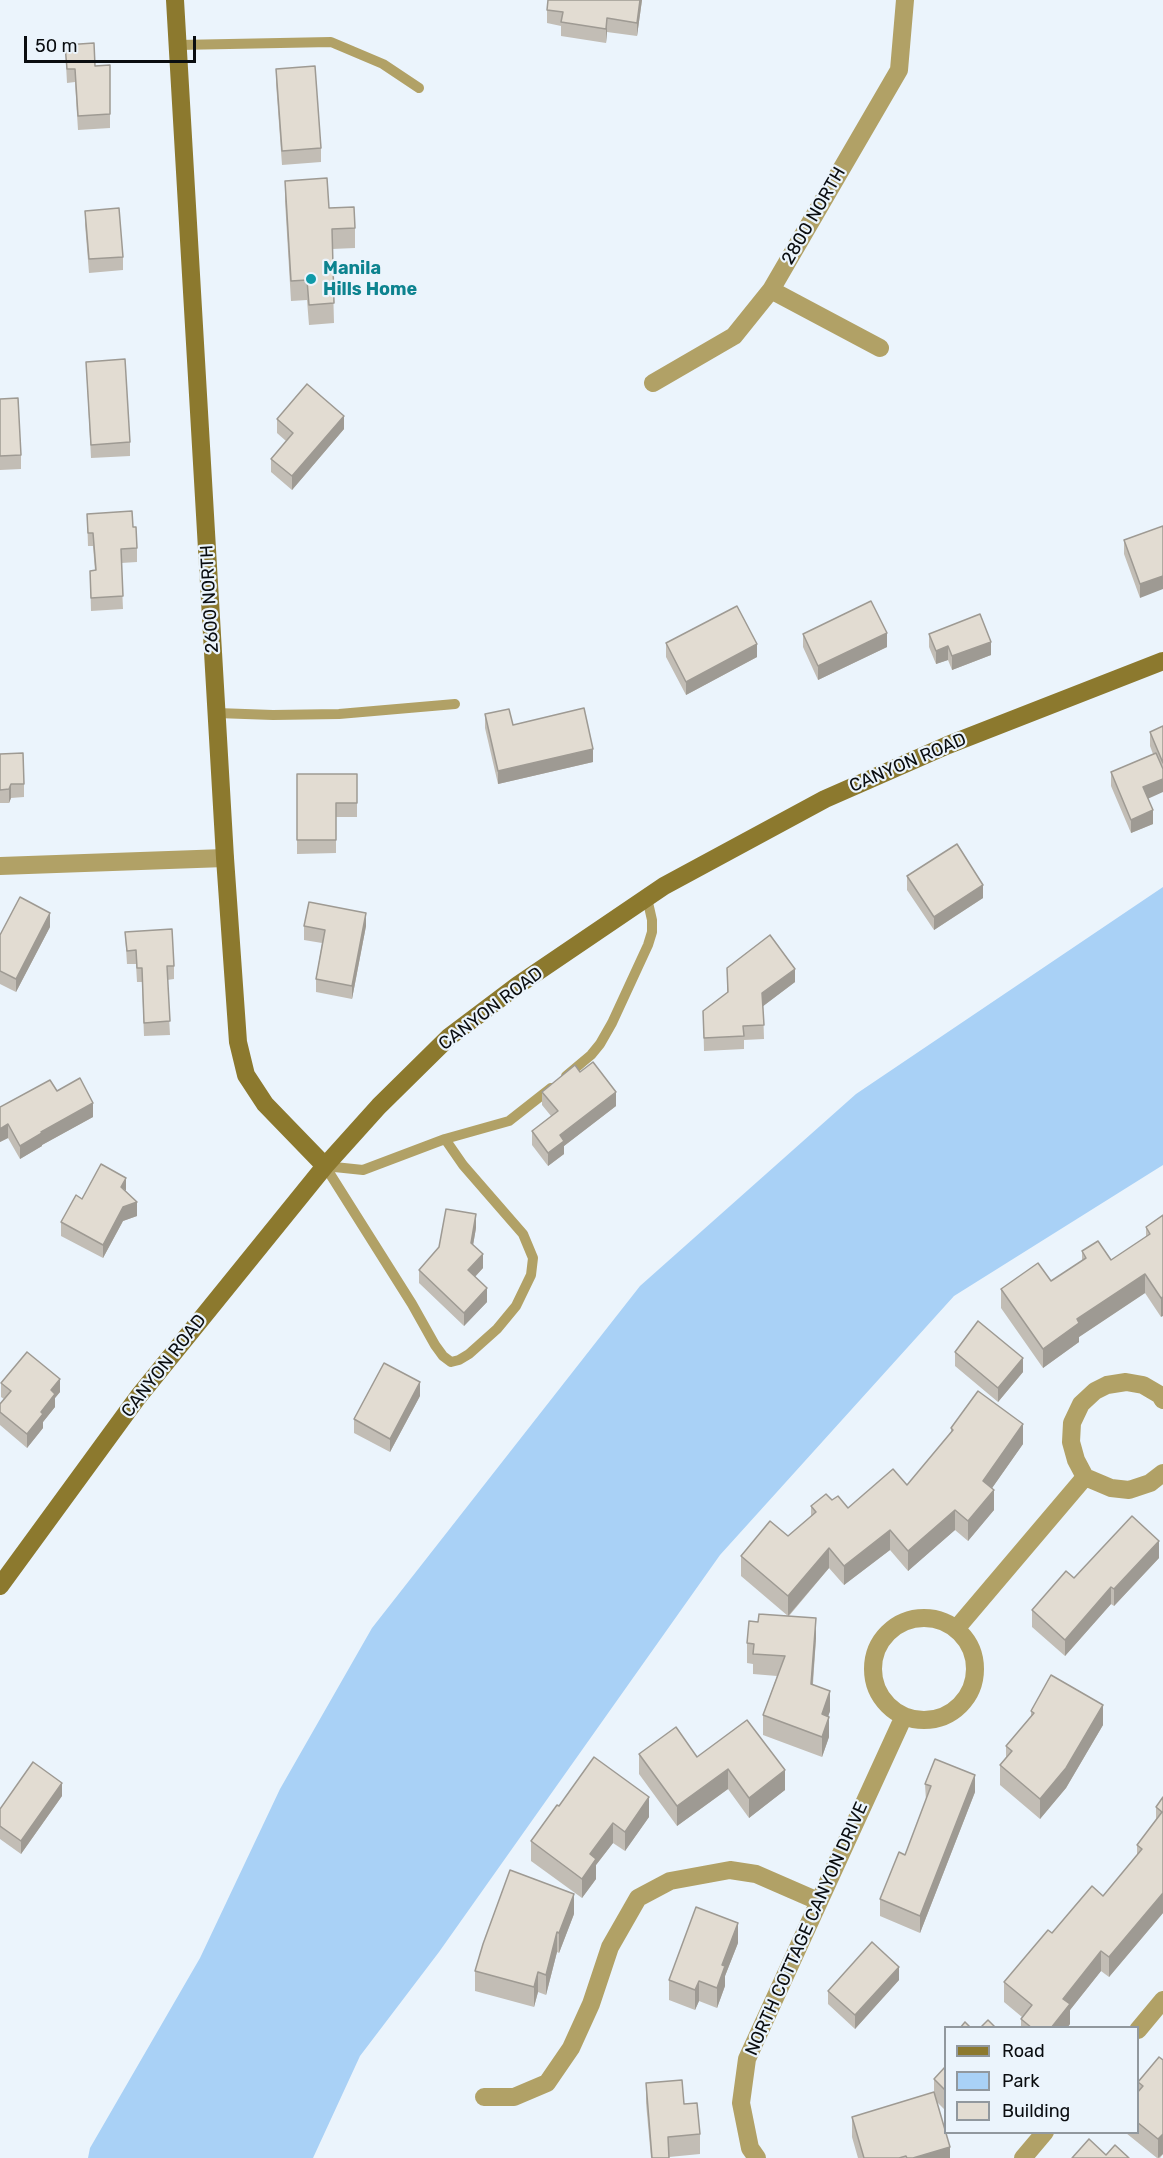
<!DOCTYPE html>
<html>
<head>
<meta charset="utf-8">
<style>
	body { margin:0 }
	#map { position:relative; width:1163px; height:2158px; overflow:hidden; background:#ebf4fc; font-family:Rubik,sans-serif }
	canvas { display:block }
	.legend { position:absolute; left:944px; top:2026px; width:195px; height:108px; box-sizing:border-box; background:#ebf4fc; border:2px solid #91989e; margin:0; padding:8px 10px; list-style:none; font-size:18px; color:#0a0d10 }
	.legend li { display:flex; align-items:center; gap:12px; height:30px }
	.legend b { width:30px; border:2px solid #91989e }
	.scale { position:absolute; left:24px; top:36px; width:172px; height:27px; box-sizing:border-box; border:3px solid #0a0d10; border-top:0; padding-left:8px; font-size:18px; line-height:21px; white-space:nowrap; color:#0a0d10; -webkit-text-stroke:4px #ebf4fc; paint-order:stroke }
</style>
</head>
<body>
<div id="map">
<canvas width="1163" height="2158"></canvas>
<ul class="legend">
<li><b style="height:8px;background:#8c792e"></b>Road</li>
<li><b style="height:16px;background:#a9d1f6"></b>Park</li>
<li><b style="height:16px;background:#e2dcd2"></b>Building</li>
</ul>
<div class="scale">50 m</div>
</div>
<script>
const context = document.querySelector('canvas').getContext('2d');
context.lineJoin = 'round';
function paint(path, color) { context.fillStyle = color; context.fill(path, 'evenodd'); }
const shape = rows => new Path2D(rows.map(r => 'M' + r).join(''));
function trace(path, color, width, dash) { context.strokeStyle = color; context.lineWidth = width; context.lineCap = dash ? 'butt' : 'round'; context.setLineDash(dash || []); context.stroke(path); }
function drawText(font, color, halo, rows, align = 'center') {
  context.font = font + ' Rubik,sans-serif'; context.lineWidth = 4.5; context.setLineDash([]); context.textBaseline = 'middle'; context.strokeStyle = halo; context.fillStyle = color; for (const [text, x, y, turn = 0] of rows) {
    context.save(); context.translate(x, y); context.rotate((+turn || 0) * Math.PI / 180); context.textAlign = isNaN(turn) ? turn : align; if (halo) context.strokeText(text, 0, 0); context.fillText(text, 0, 0); context.restore();
  }
}
paint(shape([
	[1163,887,1163,1165,954,1296,720,1555,439,1952,360,2056,313,2158,88,2158,90,2148,200,1958,280,1789,372,1628,640,1286,856,1094]
]), '#a9d1f6');
trace(shape([
	[178,45,331,42,383,64,419,88],
	[217,713,273,715,339,714,455,704],
	[566,1076,591,1055,600,1044,612,1023,648,945,652,932,652,920,647,898],
	[445,1139,463,1165,523,1234,533,1258,531,1275,516,1306,497,1329,469,1354,459,1360,451,1362,443,1356,435,1345,412,1304,325,1166,363,1170,445,1139],
	[445,1139,509,1121,551,1088]
]), '#b1a166', 10);
trace(shape([
	[771,290,880,348],
	[653,383,734,336,771,290,899,70,905,0],
	[0,866,225,858],
	[1163,1400,1160,1395,1143,1385,1126,1382,1107,1385,1095,1391,1081,1404,1072,1423,1071,1442,1076,1460,1085,1477,1111,1488,1129,1490,1150,1483,1163,1473],
	'873 1669a51 51 0 1 1 102 0a51 51 0 1 1-102 0Z',
	[956,1629,1085,1477],
	[1138,2030,1163,2000],
	[484,2097,514,2097,547,2083,571,2048,591,2004,610,1947,638,1898,670,1881,730,1870,756,1874,818,1901],
	[757,2158,750,2148,741,2103,747,2059,904,1716],
	[1023,2158,1045,2132]
]), '#b1a166', 18);
trace(shape([
	[175,0,225,858,238,1042,246,1075,265,1104,325,1166],
	[0,1586,138,1397,325,1166,379,1106,449,1037,518,985,664,886,825,799,948,745,1163,661]
]), '#8c792e', 18);
paint(shape([
	[642,0,637,36,607,32,606,43,561,36,561,26,547,23,547,10],
	[65,45,95,66,110,65,110,128,78,130,75,82,67,83],
	[276,69,321,148,321,162,282,165,276,83],
	[285,181,329,208,355,228,355,248,332,249,334,323,309,325,307,300,291,301,285,201],
	[85,211,123,257,123,270,89,273,85,224],
	[86,362,130,442,130,456,91,458],
	[0,399,21,455,21,469,0,470],
	[277,419,344,429,292,490,271,472,271,459,286,441,277,433],
	[87,514,133,527,137,548,137,562,121,563,123,609,91,611,90,571,95,571,93,546,88,546],
	[1163,526,1140,598,1124,554,1124,540],
	[803,634,887,647,818,680,803,647],
	[929,634,991,655,952,670,948,660,936,664,929,647],
	[666,643,757,657,686,695,666,657],
	[485,714,513,725,593,762,498,784,485,728],
	[1163,726,1163,779,1148,799,1153,824,1131,833,1111,786,1111,772,1153,754,1150,746,1150,732],
	[0,754,24,784,24,797,11,798,9,803,0,803],
	[297,774,357,774,357,817,336,817,336,853,297,854],
	[907,876,983,898,934,930,907,890],
	[304,926,366,926,352,999,316,992,316,979,322,943,304,940],
	[50,927,16,992,0,984,0,935],
	[125,932,174,966,174,979,167,980,170,1035,144,1036,142,982,137,982,136,964,127,964],
	[727,968,795,982,763,1006,764,1039,744,1040,744,1049,704,1051,703,1011,727,993],
	[580,1072,616,1106,564,1146,564,1154,548,1166,532,1145,532,1131,551,1116,542,1105,542,1092],
	[57,1091,93,1117,42,1145,42,1146,20,1159,8,1138,0,1142,0,1107],
	[126,1191,137,1216,123,1221,103,1258,61,1236,61,1222,82,1199],
	[1163,1215,1161,1317,1145,1293,1079,1337,1079,1342,1043,1368,1001,1308,1001,1289,1051,1281,1082,1261,1082,1251,1111,1260,1146,1237,1146,1227],
	[476,1228,473,1245,483,1268,475,1277,487,1302,464,1326,419,1283,419,1270],
	[955,1352,1023,1372,998,1402,955,1366],
	[1,1383,60,1392,55,1398,55,1407,43,1422,43,1428,27,1448,0,1425,0,1404,4,1399,1,1397],
	[420,1396,390,1452,354,1433,354,1419],
	[951,1428,1023,1444,992,1488,994,1510,968,1541,955,1530,908,1571,890,1550,844,1585,829,1568,789,1616,816,1638,813,1684,830,1711,828,1717,829,1737,822,1757,763,1735,763,1715,777,1676,753,1674,753,1664,747,1663,747,1643,758,1622,788,1616,741,1576,741,1556,788,1536,811,1516,811,1506,832,1500,848,1508,907,1485,951,1432],
	[1159,1558,1114,1606,1111,1604,1065,1656,1032,1627,1032,1610,1074,1578],
	[1031,1711,1103,1725,1066,1788,1040,1819,1000,1785,1000,1765,1006,1757,1006,1746,1031,1716],
	[639,1754,697,1757,785,1790,749,1818,728,1789,677,1826,639,1774],
	[925,1784,975,1792,920,1933,880,1916,880,1899,905,1855,926,1801],
	[62,1796,21,1854,0,1839,0,1809],
	[1163,1797,1163,1913,1109,1977,1101,1971,1070,2010,1070,2024,1067,2028,1021,2028,1021,2019,1022,2017,1004,2002,1004,1982,1052,1933,1103,1896,1137,1856,1137,1845,1156,1820,1156,1807],
	[559,1806,649,1817,625,1851,613,1843,596,1865,596,1879,582,1898,531,1861,531,1841],
	[574,1914,559,1953,557,1952,546,1995,538,1992,534,2007,475,1991,475,1971],
	[738,1943,725,1976,725,1986,717,2008,699,2001,695,2010,669,2000,669,1980],
	[899,1980,855,2029,828,2004,828,1991],
	[1159,2057,1163,2154,1160,2158,1157,2158,1126,2133,1137,2133,1138,2082],
	[945,2067,945,2110,936,2101,950,2158,858,2158,852,2137,852,2117,934,2095,934,2079],
	[646,2083,684,2104,700,2134,700,2154,669,2157,669,2158,651,2158,646,2103]
]), '#c2bdb5');
paint(shape([
	[640,0,642,0,637,36,637,23],
	[607,18,607,32,606,43,606,29],
	[344,416,344,429,292,490,292,476],
	[1163,576,1163,589,1140,598,1140,584],
	[887,633,887,647,818,680,818,666],
	[991,642,991,655,952,670,952,656],
	[757,644,757,657,686,695,686,682],
	[948,646,948,660,936,664,936,651],
	[593,749,593,762,498,784,498,771],
	[1163,779,1163,792,1143,801,1143,787],
	[11,784,11,798,9,803,9,789],
	[1153,810,1153,824,1131,833,1131,820],
	[983,885,983,898,934,930,934,917],
	[50,913,50,927,16,992,16,979],
	[366,913,366,926,352,999,352,986],
	[795,969,795,982,762,1007,762,993],
	[616,1092,616,1106,564,1146,564,1154,548,1166,548,1153,560,1135],
	[93,1103,93,1117,42,1145,42,1146,20,1159,20,1146,41,1132],
	[8,1124,8,1138,0,1142,0,1129],
	[126,1178,126,1191,121,1187],
	[137,1202,137,1216,123,1221,103,1258,103,1245,123,1207],
	[476,1214,476,1228,471,1257,471,1243],
	[483,1254,483,1268,468,1284,468,1270],
	[1145,1274,1145,1293,1079,1337,1079,1342,1043,1368,1043,1349,1077,1319],
	[487,1288,487,1302,464,1326,464,1313],
	[1163,1297,1163,1316,1161,1317,1161,1298],
	[1023,1358,1023,1372,998,1402,998,1388],
	[60,1379,60,1392,55,1398,55,1407,43,1422,43,1428,27,1448,27,1434,41,1412,51,1390],
	[420,1382,420,1396,390,1452,390,1439],
	[1023,1424,1023,1444,983,1501,983,1481],
	[994,1490,994,1510,968,1541,968,1521],
	[955,1510,955,1530,908,1571,908,1551],
	[890,1530,890,1550,844,1585,844,1566],
	[1159,1541,1159,1558,1114,1606,1114,1589],
	[829,1548,829,1568,788,1616,788,1596],
	[1111,1587,1111,1604,1065,1656,1065,1640],
	[816,1618,816,1638,811,1704,811,1684],
	[830,1691,830,1711,822,1734,822,1714],
	[1103,1705,1103,1725,1066,1788,1040,1819,1040,1799],
	[829,1717,829,1737,822,1757,822,1737],
	[728,1769,728,1789,677,1826,677,1806],
	[785,1770,785,1790,749,1818,749,1798],
	[975,1775,975,1792,920,1933,920,1916],
	[62,1783,62,1796,21,1854,21,1841],
	[649,1797,649,1817,625,1851,625,1832],
	[613,1823,613,1843,596,1865,596,1879,582,1898,582,1879,590,1854],
	[1163,1893,1163,1913,1109,1977,1109,1957],
	[574,1894,574,1914,559,1953,559,1933],
	[738,1923,738,1943,725,1976,725,1986,717,2008,717,1988,722,1965],
	[557,1932,557,1952,546,1995,546,1975],
	[1101,1951,1101,1971,1070,2010,1070,2024,1067,2028,1051,2028,1063,1999],
	[899,1967,899,1980,855,2029,855,2015],
	[538,1972,538,1992,534,2007,534,1987],
	[699,1981,699,2001,695,2010,695,1990],
	[1163,2134,1163,2154,1158,2158,1158,2139],
	[950,2147,950,2158,913,2158]
]), '#9e9a93');
const building = shape([
	[548,0,640,0,637,23,607,18,606,29,561,22,563,12,547,10,548,0],
	[94,43,95,66,110,65,110,114,78,116,75,69,67,69,65,45,94,43],
	[315,66,321,148,282,151,276,69,315,66],
	[327,178,329,208,354,207,355,228,332,229,334,303,309,305,307,280,291,281,285,181,327,178],
	[119,208,123,257,89,259,85,211,119,208],
	[125,359,130,442,91,445,86,362,125,359],
	[307,384,344,416,292,476,271,459,293,433,277,419,307,384],
	[18,398,21,455,0,456,0,399,18,398],
	[132,511,133,527,136,527,137,548,121,549,123,596,91,598,90,571,96,570,93,533,88,533,87,514,132,511],
	[1163,526,1163,576,1140,584,1124,540,1163,526],
	[871,601,887,633,818,666,803,634,871,601],
	[737,606,757,644,686,682,666,643,737,606],
	[980,614,991,642,952,656,948,646,936,651,929,634,980,614],
	[584,708,593,749,498,771,485,714,509,709,513,725,584,708],
	[1163,726,1163,763,1150,732,1163,726],
	[23,753,24,784,11,784,9,789,0,790,0,754,23,753],
	[1156,753,1163,769,1163,779,1143,787,1153,810,1131,820,1111,772,1156,753],
	[297,774,357,774,357,803,336,803,336,840,297,840,297,774],
	[957,844,983,885,934,917,907,876,957,844],
	[20,897,50,913,16,979,0,971,0,935,20,897],
	[309,902,366,913,352,986,316,979,325,930,304,926,309,902],
	[172,929,174,966,167,966,170,1021,144,1023,142,968,137,968,136,950,127,951,125,932,172,929],
	[770,935,795,969,762,993,764,1025,743,1026,744,1036,704,1038,703,1011,728,992,727,968,770,935],
	[593,1062,616,1092,560,1135,564,1141,548,1153,532,1131,558,1111,542,1092,575,1065,580,1072,593,1062],
	[80,1078,93,1103,41,1132,42,1133,20,1146,8,1124,0,1129,0,1107,50,1080,57,1091,80,1078],
	[101,1164,126,1178,121,1187,137,1202,123,1207,103,1245,61,1222,76,1195,82,1199,101,1164],
	[446,1209,476,1214,471,1243,483,1254,468,1270,487,1288,464,1313,419,1270,439,1247,446,1209],
	[1163,1215,1163,1297,1161,1298,1145,1274,1077,1319,1079,1323,1043,1349,1001,1289,1038,1263,1051,1281,1086,1258,1082,1251,1098,1241,1111,1260,1150,1234,1146,1227,1163,1215],
	[978,1321,1023,1358,998,1388,955,1352,978,1321],
	[27,1352,60,1379,51,1390,55,1394,41,1412,43,1414,27,1434,0,1412,0,1404,11,1391,1,1383,27,1352],
	[384,1363,420,1382,390,1439,354,1419,384,1363],
	[978,1391,1023,1424,983,1481,994,1490,968,1521,955,1510,908,1551,890,1530,844,1566,829,1548,788,1596,741,1556,770,1521,788,1536,816,1512,811,1506,826,1494,832,1500,838,1496,848,1508,893,1469,907,1485,953,1430,951,1428,978,1391],
	[1132,1516,1159,1541,1114,1589,1111,1587,1065,1640,1032,1610,1066,1571,1074,1578,1132,1516],
	[759,1614,816,1618,811,1684,830,1691,822,1714,829,1717,822,1737,763,1715,785,1656,753,1654,754,1644,747,1643,749,1621,758,1622,759,1614],
	[1051,1675,1103,1705,1066,1768,1040,1799,1000,1765,1012,1751,1006,1746,1034,1713,1031,1711,1051,1675],
	[747,1720,785,1770,749,1798,728,1769,677,1806,639,1754,676,1727,697,1757,747,1720],
	[594,1757,649,1797,625,1832,613,1823,590,1854,596,1859,582,1879,531,1841,557,1805,559,1806,594,1757],
	[935,1759,975,1775,920,1916,880,1899,899,1852,905,1855,931,1786,925,1784,935,1759],
	[33,1762,62,1783,21,1841,0,1826,0,1809,33,1762],
	[1163,1797,1163,1893,1109,1957,1101,1951,1063,1999,1070,2004,1051,2028,1032,2028,1021,2019,1032,2005,1004,1982,1048,1930,1052,1933,1092,1886,1103,1896,1142,1849,1137,1845,1162,1812,1156,1807,1163,1797],
	[510,1870,574,1894,559,1933,557,1932,546,1975,538,1972,534,1987,475,1971,483,1944,510,1870],
	[696,1907,738,1923,722,1965,725,1966,717,1988,699,1981,695,1990,669,1980,696,1907],
	[872,1942,899,1967,855,2015,828,1991,872,1942],
	[988,2020,996,2028,980,2028,988,2020],
	[965,2022,971,2028,960,2028,965,2022],
	[1159,2057,1163,2060,1163,2134,1158,2139,1137,2122,1137,2093,1143,2086,1138,2082,1159,2057],
	[945,2067,945,2090,934,2079,945,2067],
	[682,2080,684,2104,697,2103,700,2134,668,2137,669,2158,652,2158,646,2083,682,2080],
	[934,2092,950,2147,913,2158,907,2158,906,2156,899,2158,864,2158,852,2117,934,2092],
	[1089,2139,1106,2155,1115,2145,1129,2158,1072,2158,1089,2139]
]);
paint(building, '#e2dcd2');
trace(building, '#9e9a93', 1.5);
for (const [x, y, r, color] of [
	[311,279,6,"#0f9aa8"]
]) { const dot = new Path2D(); dot.arc(x, y, r, 0, 2 * Math.PI); context.fillStyle = color; context.fill(dot); trace(dot, '#ebf4fc', 2); }
drawText('18px', '#0a0d10', '#ebf4fc', [
	["2800 NORTH",814,216,-60],
	["2600 NORTH",210,599,-93],
	["CANYON ROAD",908,763,-23],
	["CANYON ROAD",491,1009,-37],
	["CANYON ROAD",164,1366,-52],
	["NORTH COTTAGE CANYON DRIVE",807,1929,-66]
]);
drawText('bold 18px', '#0d838f', '#ebf4fc', [
	["Manila",323,269],
	["Hills Home",323,290]
], 'left');
</script>
</body>
</html>
